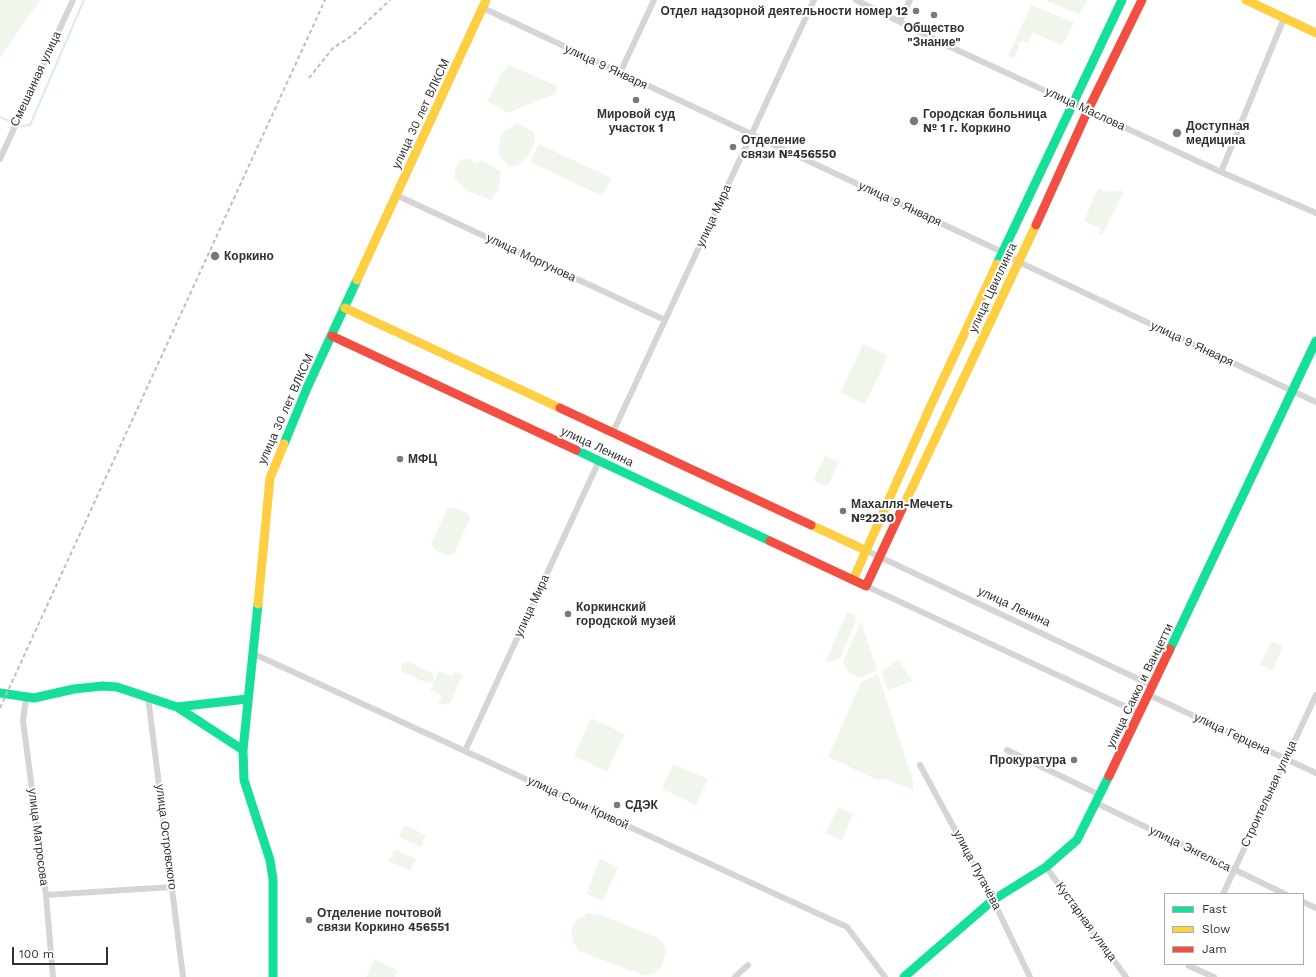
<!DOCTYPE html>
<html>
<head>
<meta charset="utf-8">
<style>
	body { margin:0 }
	#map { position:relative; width:1316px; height:977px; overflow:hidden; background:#fff; font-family:"Work Sans",sans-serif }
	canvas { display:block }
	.legend { position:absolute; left:1164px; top:893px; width:140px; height:72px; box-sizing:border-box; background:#fff; border:1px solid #adadad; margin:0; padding:5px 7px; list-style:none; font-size:12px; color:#313131 }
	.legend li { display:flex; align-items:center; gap:8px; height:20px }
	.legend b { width:20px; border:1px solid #adadad }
	.scale { position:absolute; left:12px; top:947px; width:96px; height:18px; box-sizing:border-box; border:2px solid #313131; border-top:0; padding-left:5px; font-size:12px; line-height:14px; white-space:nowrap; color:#313131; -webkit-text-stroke:3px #fff; paint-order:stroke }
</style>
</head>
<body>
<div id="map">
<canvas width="1316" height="977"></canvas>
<ul class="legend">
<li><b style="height:5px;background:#16e098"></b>Fast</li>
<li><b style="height:5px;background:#ffcf43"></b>Slow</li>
<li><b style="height:5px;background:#f24e42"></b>Jam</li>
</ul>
<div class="scale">100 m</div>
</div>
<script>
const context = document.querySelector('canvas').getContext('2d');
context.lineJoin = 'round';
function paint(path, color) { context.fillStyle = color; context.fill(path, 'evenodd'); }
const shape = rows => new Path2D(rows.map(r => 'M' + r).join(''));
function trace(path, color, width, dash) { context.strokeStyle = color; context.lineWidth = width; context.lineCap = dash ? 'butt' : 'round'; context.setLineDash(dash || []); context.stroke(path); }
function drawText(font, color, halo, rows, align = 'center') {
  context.font = font + ' "Work Sans",sans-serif'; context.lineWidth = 4; context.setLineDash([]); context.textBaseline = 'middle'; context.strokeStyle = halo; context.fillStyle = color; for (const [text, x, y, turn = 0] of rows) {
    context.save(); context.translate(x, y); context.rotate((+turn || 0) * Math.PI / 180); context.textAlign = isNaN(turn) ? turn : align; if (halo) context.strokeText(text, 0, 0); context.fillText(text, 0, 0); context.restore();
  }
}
paint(shape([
	[0,0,40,0,0,58],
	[1044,0,1088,0,1079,14],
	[1031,5,1074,22,1062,46,1033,32,1028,43,1021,41,1014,58,1008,56],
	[509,65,557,86,556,91,553,95,508,113,487,101,502,73],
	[517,123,534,132,535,141,529,154,520,164,510,167,499,156,499,144,502,133],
	[539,144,611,178,602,196,530,162],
	[468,158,475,163,483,161,501,172,498,190,491,200,467,191,454,178,456,167,461,160],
	[1098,188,1109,192,1121,190,1123,193,1102,235,1099,234,1100,228,1084,221],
	[863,344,888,356,865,404,840,393],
	[825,456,839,462,827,487,813,480],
	[451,507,466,512,470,518,455,552,449,556,435,550,431,544,447,509],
	[847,612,854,614,856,621,840,658,825,663],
	[861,621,877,670,860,678,848,673,843,662],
	[1271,641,1283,646,1272,671,1260,665],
	[898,660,913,681,888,690,881,671],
	[409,662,431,673,434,676,433,682,427,683,404,673,401,670,402,664],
	[439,671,452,676,454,672,463,675,450,703,443,705,438,703,442,696,430,690],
	[878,674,913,781,913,790,886,779,878,780,828,757,861,682],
	[591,718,625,734,607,772,574,756],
	[673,764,708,779,696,805,662,789],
	[838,807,853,814,842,840,826,833],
	[404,825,426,835,421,847,399,837],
	[395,849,416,859,410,871,389,861],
	[600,859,618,867,603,901,586,894],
	[588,913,598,914,658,938,665,946,666,953,661,968,653,974,643,975,579,951,573,942,571,932,576,920],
	[374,959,398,970,395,977,366,977]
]), '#f1f6ed');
trace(shape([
	[0,117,9,121],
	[21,126,30,125,84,0]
]), '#dae9f3', 2);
trace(shape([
	[856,0,944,44,1221,172,1316,213],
	[483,8,1000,251,1019,262,1316,402],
	[900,21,910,0],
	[620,73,654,0],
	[0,159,73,0],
	[1221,172,1284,18],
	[396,195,665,320],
	[613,432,814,0],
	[865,550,1153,686],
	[866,586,1139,713],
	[252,653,847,927,885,977],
	[1149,695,1316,773],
	[148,697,183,977],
	[26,698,23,721,46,895,53,977],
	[1007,750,1100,795],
	[465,751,599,461],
	[920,765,993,900,1030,977],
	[1096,803,1285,894],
	[1046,867,1126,977],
	[1223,894,1316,695],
	[46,895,172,887],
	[1303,902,1316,908],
	[1190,964,1189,966,1214,977],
	[735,977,748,965]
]), '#d5d5d5', 6);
trace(shape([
	[997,264,1122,0],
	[284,444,307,388,357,280],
	[576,450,770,541],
	[258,604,243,750,244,780,270,860,273,879,273,977],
	[1170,649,1316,341],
	[0,693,34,698,74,689,103,686,117,687,177,707,243,750],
	[177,707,247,699],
	[904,977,993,900,1046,867,1077,840,1109,776]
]), '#16e098', 9);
trace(shape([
	[1246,0,1316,33],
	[357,280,486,0],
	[345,308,560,408],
	[902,509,1036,225],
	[811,525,865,550],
	[853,580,931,405,997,264],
	[258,604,270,478,284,444]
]), '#ffcf43', 9);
trace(shape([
	[1036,225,1088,110,1142,0],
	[332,336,576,450],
	[560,408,811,525],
	[770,541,866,586,902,509],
	[1109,776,1170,649]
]), '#f24e42', 9);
trace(shape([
	[309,78,333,48,353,35,390,0],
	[0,708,325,0]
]), '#bdbdbd', 2, [4, 3]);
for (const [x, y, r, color] of [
	[916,11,4,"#797979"],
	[934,15,4,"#797979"],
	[636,100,4,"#797979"],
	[914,121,5,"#797979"],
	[1177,133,5,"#797979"],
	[733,147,4,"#797979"],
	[215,256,5,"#797979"],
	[400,459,4,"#797979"],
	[843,511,4,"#797979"],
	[568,614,4,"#797979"],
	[1074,760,4,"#797979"],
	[617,805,4,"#797979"],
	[309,920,4,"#797979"]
]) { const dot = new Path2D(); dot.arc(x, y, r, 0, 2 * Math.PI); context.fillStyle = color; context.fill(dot); trace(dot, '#fff', 1.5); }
drawText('bold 12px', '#313131', '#fff', [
	["Отдел надзорной деятельности номер 12",908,11,"right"],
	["Общество",934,28,"center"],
	["\"Знание\"",934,42,"center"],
	["Мировой суд",636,114,"center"],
	["участок 1",636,128,"center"],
	["Городская больница",923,114],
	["№ 1 г. Коркино",923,128],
	["Доступная",1186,126],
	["медицина",1186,140],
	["Отделение",741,140],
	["связи №456550",741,154],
	["Коркино",224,256],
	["МФЦ",408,459],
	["Махалля-Мечеть",851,504],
	["№2230",851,518],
	["Коркинский",576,607],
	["городской музей",576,621],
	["Прокуратура",1066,760,"right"],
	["СДЭК",625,805],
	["Отделение почтовой",317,913],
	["связи Коркино 456551",317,927]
], 'left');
drawText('12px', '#313131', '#fff', [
	["улица 9 Января",606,67,25],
	["Смешанная улица",36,79,-65],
	["улица Маслова",1085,109,25],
	["улица 30 лет ВЛКСМ",421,114,-65],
	["улица 9 Января",900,204,25],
	["улица Мира",714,216,-65],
	["улица Моргунова",531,258,25],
	["улица Цвиллинга",993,288,-65],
	["улица 9 Января",1192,344,25],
	["улица 30 лет ВЛКСМ",286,409,-66],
	["улица Ленина",597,447,25],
	["улица Мира",532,606,-65],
	["улица Ленина",1014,607,25],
	["улица Сакко и Ванцетти",1140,686,-64],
	["улица Герцена",1232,734,25],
	["Строительная улица",1269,794,-65],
	["улица Сони Кривой",578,803,25],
	["улица Матросова",38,837,83],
	["улица Островского",166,837,83],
	["улица Энгельса",1190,849,26],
	["улица Пугачёва",977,870,62],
	["Кустарная улица",1086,922,54]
]);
</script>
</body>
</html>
